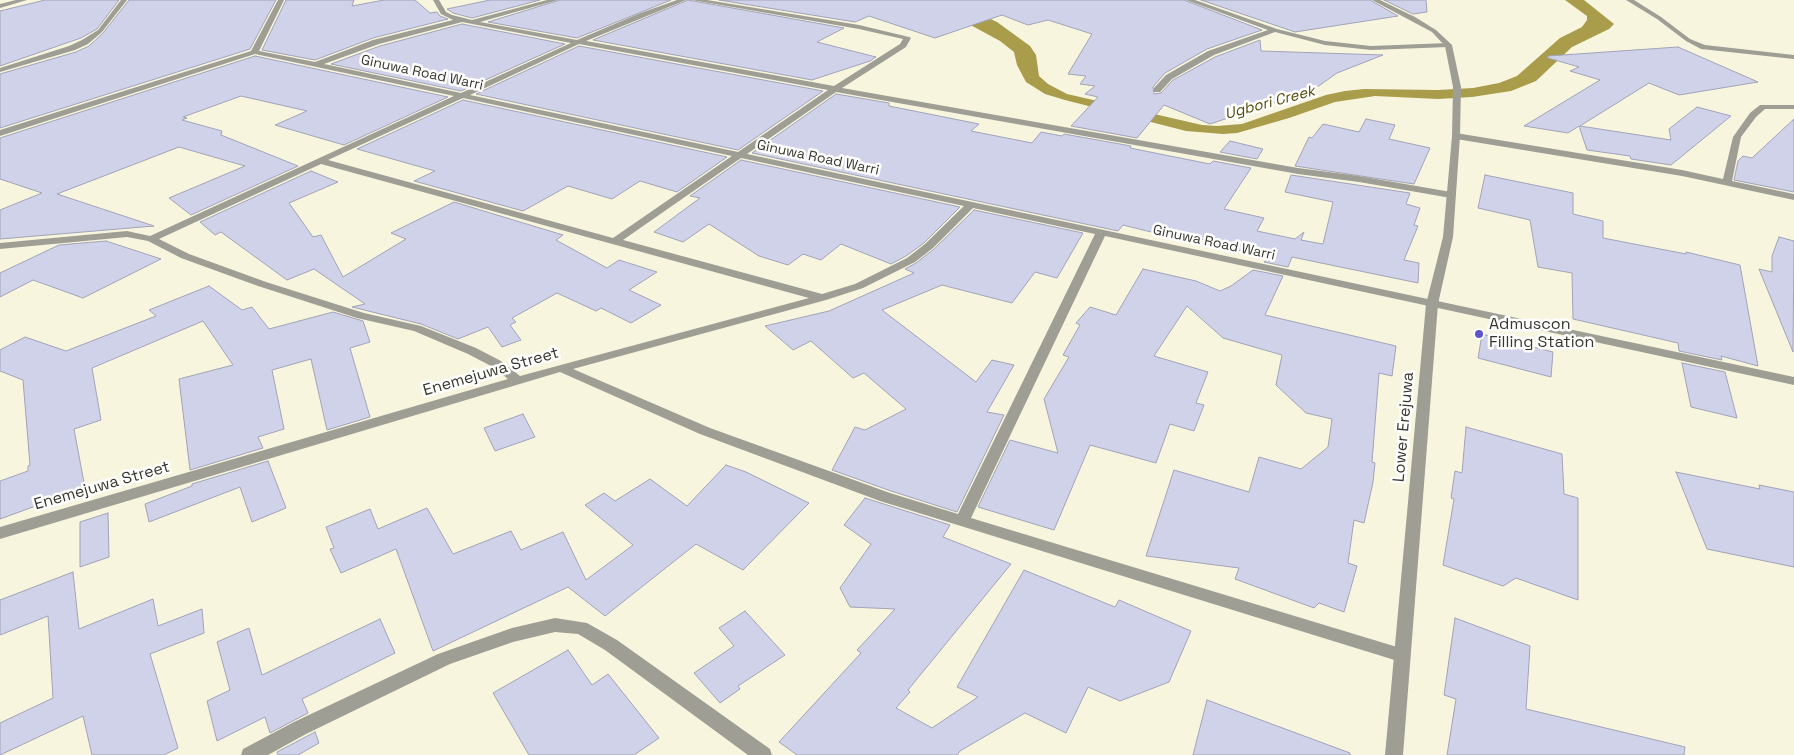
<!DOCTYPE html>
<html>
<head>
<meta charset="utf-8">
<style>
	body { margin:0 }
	canvas { display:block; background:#f8f5de }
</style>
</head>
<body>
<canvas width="1794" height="755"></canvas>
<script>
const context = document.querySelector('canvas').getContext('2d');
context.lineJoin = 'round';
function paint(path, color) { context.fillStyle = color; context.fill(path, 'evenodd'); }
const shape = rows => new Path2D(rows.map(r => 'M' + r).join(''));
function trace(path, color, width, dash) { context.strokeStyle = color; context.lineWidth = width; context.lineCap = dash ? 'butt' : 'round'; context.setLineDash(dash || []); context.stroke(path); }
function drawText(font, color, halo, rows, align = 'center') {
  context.font = font + ' "Space Grotesk",sans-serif'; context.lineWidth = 5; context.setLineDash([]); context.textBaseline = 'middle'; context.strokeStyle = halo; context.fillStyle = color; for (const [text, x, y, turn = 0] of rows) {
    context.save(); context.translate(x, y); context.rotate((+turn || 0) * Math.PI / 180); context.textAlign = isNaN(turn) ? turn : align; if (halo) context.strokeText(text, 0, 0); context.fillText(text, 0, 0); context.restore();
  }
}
paint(shape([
	[1565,0,1584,0,1614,24,1609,29,1572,47,1536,81,1511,91,1472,97,1438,99,1375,96,1335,102,1289,118,1237,133,1223,134,1186,131,1065,100,1045,94,1026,82,1017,65,1014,52,1000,41,941,9,973,11,997,22,1030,46,1036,55,1039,76,1048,84,1067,94,1202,125,1217,126,1242,124,1326,95,1345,91,1364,89,1438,90,1473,88,1499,83,1517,76,1560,38,1582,27,1587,20,1587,16]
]), '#a99c4b');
const building = shape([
	[45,0,119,0,97,29,81,38,0,66,0,11,45,0],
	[129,0,276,0,250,49,0,128,0,74,76,52,89,46,103,33,129,0],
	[286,0,354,0,352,6,384,0,415,0,430,13,437,12,440,16,448,19,373,38,315,60,262,50,286,0],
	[490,0,540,0,472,18,453,13,447,9,490,0],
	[560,0,671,0,577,38,488,22,560,0],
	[688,0,844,28,817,42,876,57,870,61,812,80,593,40,688,0],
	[719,0,1184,0,1262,30,1207,49,1165,73,1153,87,1154,94,1161,93,1173,80,1215,57,1260,40,1261,51,1383,55,1337,73,1313,90,1307,92,1301,91,1283,100,1210,124,1164,105,1137,138,1071,126,1098,97,1085,94,1095,86,1080,84,1086,76,1068,74,1092,34,1048,20,1028,25,1002,15,935,38,869,16,855,22,719,0],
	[1201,0,1370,0,1398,16,1295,32,1201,0],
	[1384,0,1426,0,1427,12,1413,14,1384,0],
	[462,24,565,44,461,91,331,64,380,46,462,24],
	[579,46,823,91,738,150,476,94,579,46],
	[1678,47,1758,82,1679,95,1649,83,1580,126,1671,140,1669,129,1697,107,1731,116,1671,165,1631,159,1630,156,1587,150,1579,126,1568,133,1524,126,1600,80,1570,71,1579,67,1548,58,1548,56,1678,47],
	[255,56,448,97,344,145,275,125,307,111,241,96,183,117,187,118,182,120,222,131,221,135,298,166,191,215,169,198,245,166,179,147,57,194,154,226,0,239,0,210,42,193,0,179,0,138,255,56],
	[836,94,889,103,889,106,979,124,971,131,1032,143,1041,132,1062,136,1064,134,1131,146,1130,148,1210,164,1213,161,1251,168,1224,209,1264,218,1257,231,1295,239,1304,232,1301,240,1323,244,1333,202,1285,192,1291,175,1410,193,1406,204,1420,208,1414,225,1418,226,1404,260,1419,263,1418,283,1292,257,1288,267,1264,262,1270,258,1213,244,1214,242,1152,229,1151,232,1123,225,1118,231,752,153,836,94],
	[463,100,727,157,677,192,640,181,612,199,568,186,523,211,414,181,435,171,357,149,463,100],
	[1366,119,1395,125,1389,139,1430,148,1414,184,1295,166,1309,137,1312,138,1323,124,1359,132,1366,119],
	[1794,119,1794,192,1734,180,1738,161,1743,156,1752,158,1794,119],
	[1230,141,1263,149,1257,159,1220,152,1230,141],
	[741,160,960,207,924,243,906,256,891,264,841,244,821,260,803,254,788,265,759,256,709,224,683,242,654,232,700,198,690,196,741,160],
	[311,171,338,182,289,203,313,237,321,235,343,277,406,239,391,233,454,202,563,235,556,240,607,268,619,260,657,272,629,290,661,305,631,323,601,308,596,311,557,293,512,318,516,322,510,325,521,340,502,347,488,327,458,339,421,324,352,307,365,304,314,269,287,280,221,232,215,235,200,222,311,171],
	[1485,175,1573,193,1573,214,1603,221,1603,238,1686,254,1686,252,1740,265,1758,366,1721,356,1722,360,1679,351,1678,343,1573,319,1572,273,1538,267,1530,220,1478,208,1485,175],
	[974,210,1083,233,1057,278,1035,272,1012,303,942,285,882,310,976,382,992,360,1014,365,987,412,1004,415,957,512,891,491,832,470,855,427,865,430,906,409,864,373,853,378,811,341,793,350,765,326,829,311,914,273,905,269,916,263,934,249,974,210],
	[1779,237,1794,241,1793,352,1759,269,1772,272,1772,256,1779,237],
	[106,241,161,259,83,298,33,280,0,297,0,273,59,245,106,241],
	[1143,269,1196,281,1220,291,1231,286,1253,270,1283,276,1265,315,1396,346,1392,376,1379,373,1372,462,1375,463,1373,482,1364,523,1354,520,1348,563,1357,566,1344,612,1319,603,1314,608,1235,579,1239,568,1146,556,1174,470,1249,492,1259,457,1301,469,1328,447,1332,419,1306,413,1276,385,1282,355,1223,338,1187,306,1154,356,1208,372,1196,403,1204,405,1194,431,1170,424,1156,463,1090,445,1054,530,978,507,1010,440,1058,453,1044,399,1069,357,1063,355,1080,325,1076,323,1090,307,1116,315,1143,269],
	[209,286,242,310,252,307,269,329,333,312,363,321,370,342,350,348,370,417,327,430,311,359,272,370,284,429,258,437,263,448,190,470,179,379,233,365,203,321,92,368,101,420,74,429,85,488,0,519,0,481,28,471,28,466,30,465,23,380,0,371,0,350,25,337,66,351,156,316,149,310,209,286],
	[1482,334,1553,352,1551,377,1478,358,1482,334],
	[1682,363,1725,372,1737,418,1691,407,1682,363],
	[523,414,535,437,495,451,484,428,523,414],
	[1466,427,1562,454,1564,494,1578,498,1578,600,1516,578,1503,586,1443,565,1454,499,1451,498,1455,471,1462,473,1466,427],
	[268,461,286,508,252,522,240,487,149,522,145,504,192,486,192,484,268,461],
	[726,465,746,472,809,503,743,570,696,544,605,616,568,587,433,651,396,549,341,573,330,549,334,548,326,527,370,509,378,529,427,508,453,554,511,531,521,550,563,532,586,580,633,545,585,505,604,493,615,501,650,479,687,506,726,465],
	[1676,472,1760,489,1759,485,1794,492,1794,567,1707,549,1676,472],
	[865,498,950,525,943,537,1011,564,908,690,910,692,896,708,932,728,978,697,957,687,1024,570,1115,607,1119,600,1191,631,1169,682,1120,701,1088,687,1066,733,1025,713,960,751,957,755,797,755,779,742,861,653,857,650,895,609,850,607,840,588,871,544,844,525,865,498],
	[108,513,109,557,80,567,80,522,108,513],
	[73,572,79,629,153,599,158,626,202,609,204,633,150,654,178,748,164,755,92,755,83,716,0,755,0,723,53,698,48,616,0,635,0,600,73,572],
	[745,611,785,655,738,686,740,689,720,703,694,673,734,646,719,628,745,611],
	[1455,618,1530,646,1526,709,1685,747,1684,755,1447,755,1456,699,1444,695,1455,618],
	[380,619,395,653,302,699,308,713,270,733,265,717,217,741,207,701,230,690,217,642,249,628,262,675,380,619],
	[568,650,592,685,608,674,659,738,634,755,529,755,493,693,568,650],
	[1207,700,1350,753,1350,755,1193,755,1207,700],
	[315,732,319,743,298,755,278,755,277,752,315,732]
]);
paint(building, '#cfd2e8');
trace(building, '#a1a3b8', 1);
paint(shape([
	[16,0,27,0,0,8,0,4,16,0],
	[121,0,127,0,102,32,88,44,75,50,0,72,0,68,69,46,82,40,98,30,121,0],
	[278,0,284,0,259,51,315,62,373,40,453,20,441,14,433,0,439,0,446,12,452,15,472,20,547,0,558,0,480,22,577,40,638,14,677,0,686,0,586,41,834,86,900,44,903,39,859,29,692,0,707,0,859,25,909,37,911,38,906,47,842,88,1298,168,1359,176,1451,192,1456,195,1451,198,1359,182,1298,174,836,92,747,154,1794,377,1794,385,1105,236,971,518,1407,650,1409,655,1407,660,1401,662,880,501,700,434,560,372,0,539,0,527,508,379,493,367,468,354,414,331,357,318,258,286,181,258,148,241,127,237,0,249,0,243,127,231,150,236,454,96,255,54,0,136,0,130,251,51,278,0],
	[462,22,571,43,461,93,324,64,379,44,462,22],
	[579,44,828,90,738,152,470,95,579,44],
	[463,98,732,156,613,238,328,160,463,98],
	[741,158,964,206,925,244,907,258,855,284,822,294,623,240,741,158],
	[321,164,809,298,520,376,501,361,476,348,421,326,364,313,266,282,189,254,159,239,321,164],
	[973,208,1095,234,958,514,890,493,710,428,573,369,826,300,863,288,915,262,933,248,973,208],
	[1186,0,1195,0,1277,29,1325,41,1371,46,1448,43,1452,45,1448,47,1371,50,1325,45,1275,32,1214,55,1172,79,1160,92,1154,92,1154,88,1166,75,1208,51,1268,30,1186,0],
	[1626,0,1634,0,1661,17,1690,39,1705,45,1794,55,1794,59,1701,49,1686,41,1657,19,1626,0],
	[1760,105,1794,105,1794,109,1765,109,1756,117,1741,137,1732,181,1794,194,1794,200,1682,176,1456,139,1452,136,1456,133,1682,170,1723,179,1733,137,1750,113,1760,105],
	[555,618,587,623,617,640,770,749,772,755,748,755,605,650,578,634,555,632,513,642,450,664,306,734,268,755,241,755,243,749,294,722,438,654,512,628,555,618]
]), '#9f9e95');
paint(shape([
	[1372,0,1380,0,1415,17,1436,30,1452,45,1461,87,1460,136,1453,237,1438,304,1403,755,1385,755,1426,304,1443,237,1452,136,1453,87,1445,46,1432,32,1372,0]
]), '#9f9e95');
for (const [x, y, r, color] of [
	[1479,334,5,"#5c55ce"]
]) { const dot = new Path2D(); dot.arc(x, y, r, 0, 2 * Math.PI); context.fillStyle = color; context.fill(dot); trace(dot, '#fff', 2); }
drawText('14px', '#37362d', '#fff', [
	["Ginuwa Road Warri",422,73,12],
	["Ginuwa Road Warri",818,158,12],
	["Ginuwa Road Warri",1214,243,12]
]);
drawText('italic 15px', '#534907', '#fff', [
	["Ugbori Creek",1270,103,-15]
]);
drawText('16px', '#37362d', '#fff', [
	["Admuscon",1489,325],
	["Filling Station",1489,343]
], 'left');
drawText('16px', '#37362d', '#fff', [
	["Enemejuwa Street",491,372,-16],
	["Lower Erejuwa",1404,427,-85],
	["Enemejuwa Street",102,486,-16]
]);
</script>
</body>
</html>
